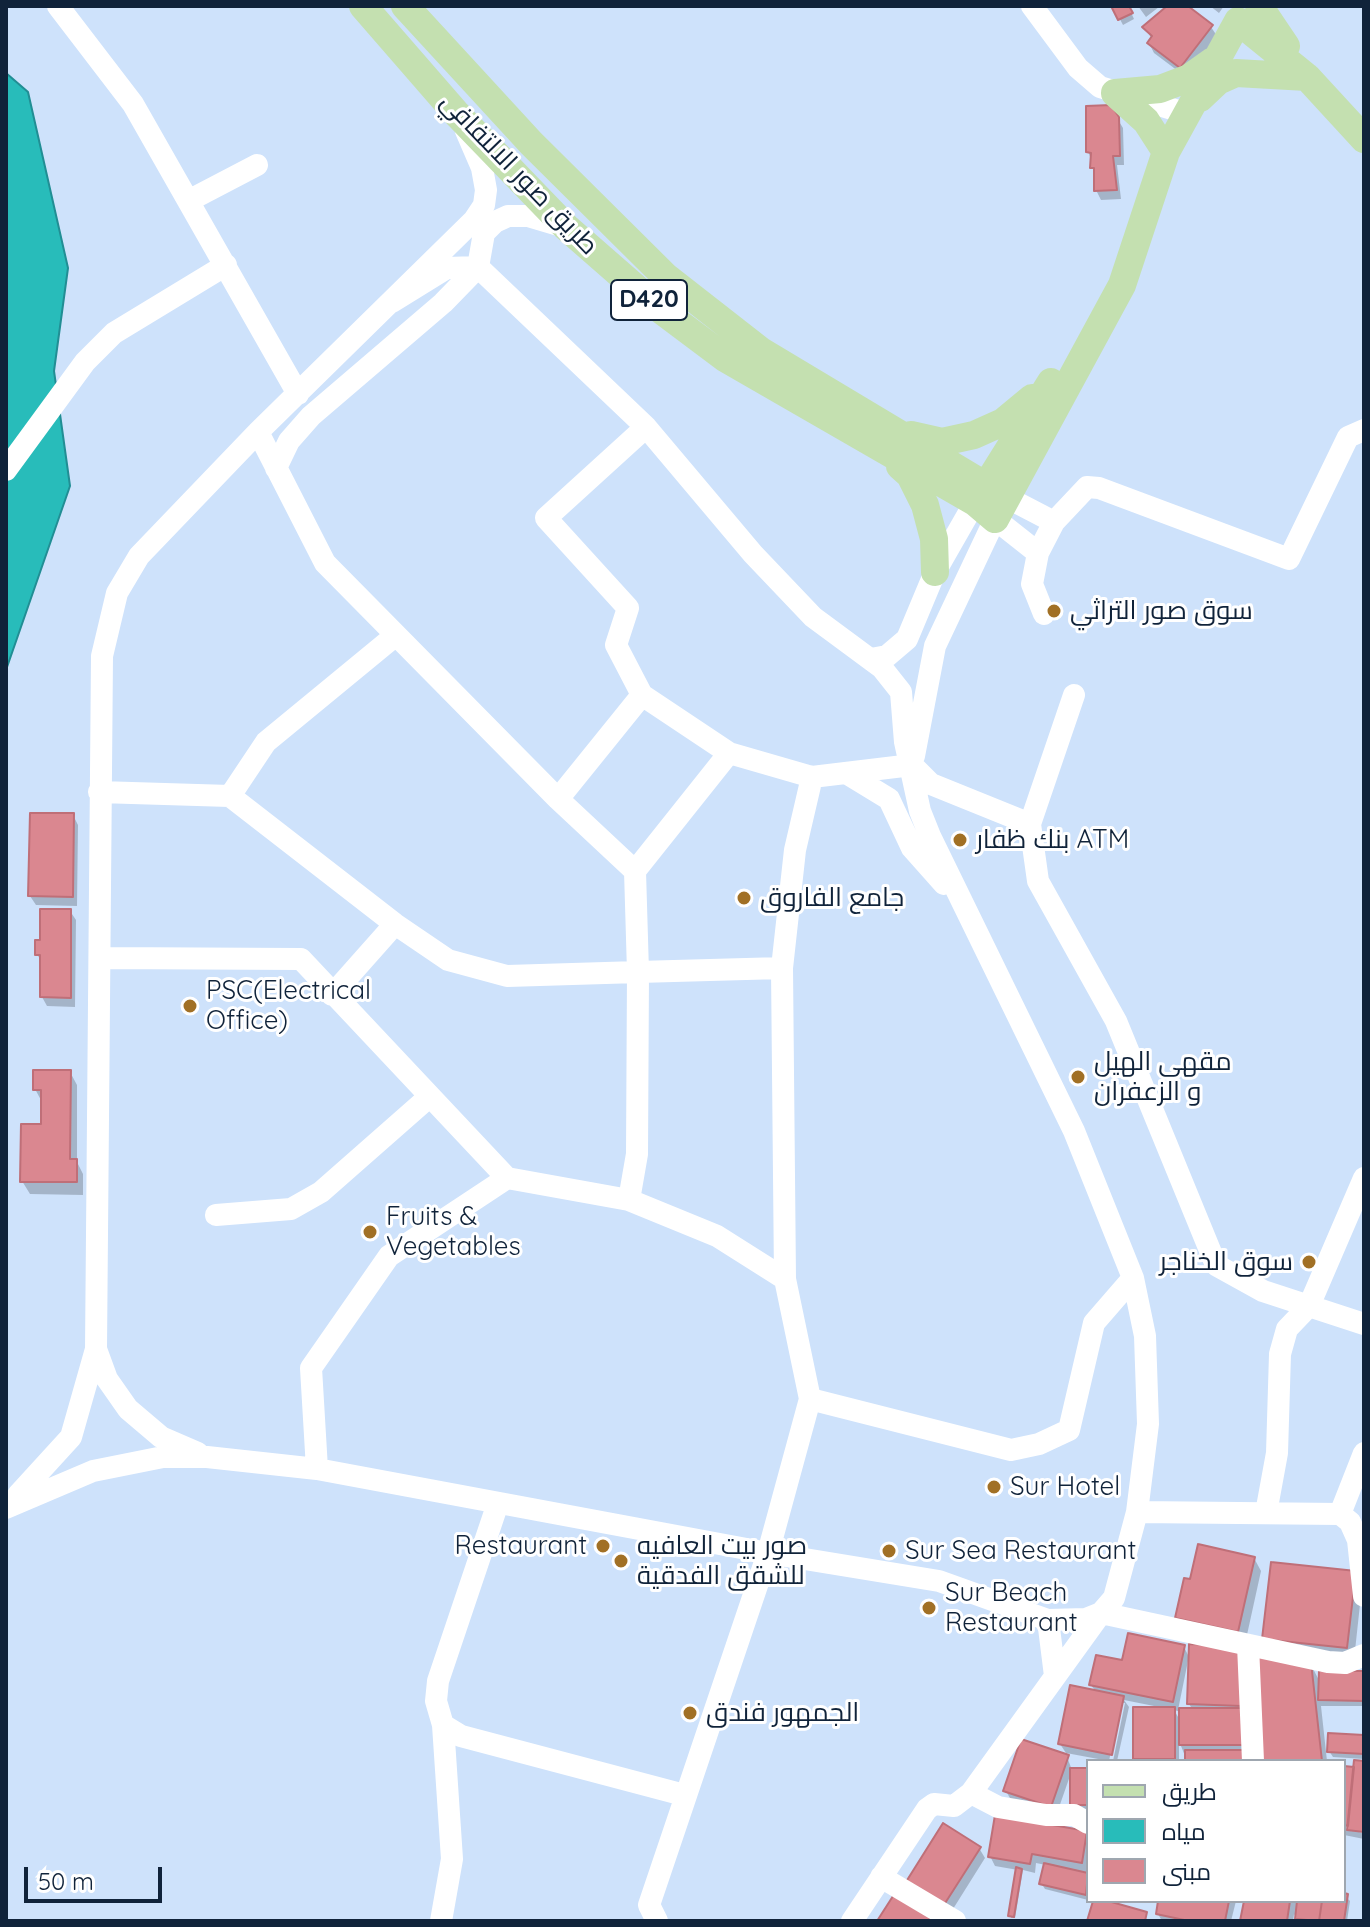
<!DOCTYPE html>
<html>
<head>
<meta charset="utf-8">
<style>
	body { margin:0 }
	#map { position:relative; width:1370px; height:1927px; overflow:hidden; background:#cee2fb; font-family:Quicksand,Cairo,sans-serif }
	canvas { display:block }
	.frame { position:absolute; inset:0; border:8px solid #10233a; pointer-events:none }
	.legend { position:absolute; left:1086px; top:1759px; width:260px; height:144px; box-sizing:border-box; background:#fff; border:2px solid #9fa7b0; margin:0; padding:10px 14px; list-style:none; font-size:24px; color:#10233a }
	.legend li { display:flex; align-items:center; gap:16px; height:40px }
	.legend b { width:40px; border:2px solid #9fa7b0 }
	.scale { position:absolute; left:24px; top:1867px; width:138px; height:36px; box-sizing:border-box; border:4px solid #10233a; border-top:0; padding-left:10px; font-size:24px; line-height:28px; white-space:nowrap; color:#10233a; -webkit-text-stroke:6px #fff; paint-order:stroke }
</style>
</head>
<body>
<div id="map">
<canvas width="1370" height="1927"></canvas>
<div class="frame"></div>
<ul class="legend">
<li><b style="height:10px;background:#c4e0b0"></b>طريق</li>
<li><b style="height:22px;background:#28bcba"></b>مياه</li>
<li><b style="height:22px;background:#da8790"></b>مبنى</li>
</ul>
<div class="scale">50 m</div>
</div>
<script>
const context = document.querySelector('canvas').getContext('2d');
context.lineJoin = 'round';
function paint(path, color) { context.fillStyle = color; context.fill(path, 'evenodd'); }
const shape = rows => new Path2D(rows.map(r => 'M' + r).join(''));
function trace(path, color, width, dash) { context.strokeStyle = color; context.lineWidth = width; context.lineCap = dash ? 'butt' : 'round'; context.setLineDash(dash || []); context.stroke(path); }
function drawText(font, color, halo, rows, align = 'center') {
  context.font = font + ' Quicksand,Cairo,sans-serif'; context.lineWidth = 6; context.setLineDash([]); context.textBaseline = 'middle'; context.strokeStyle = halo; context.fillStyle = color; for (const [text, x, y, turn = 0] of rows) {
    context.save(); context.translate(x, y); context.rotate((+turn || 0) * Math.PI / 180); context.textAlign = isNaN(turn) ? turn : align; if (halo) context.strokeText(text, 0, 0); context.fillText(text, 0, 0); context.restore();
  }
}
const water = shape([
	[6,73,28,92,68,268,54,371,70,486,6,670,6,73]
]);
paint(water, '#28bcba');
trace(water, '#218e94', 2);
paint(shape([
	[1113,6,1128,6,1134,19,1123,25],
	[1138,6,1158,6,1159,7,1146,17],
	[1170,6,1185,6,1211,27,1217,36,1186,77,1154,53,1149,43,1152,39,1145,28],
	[1210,6,1224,6,1219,13],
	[1110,107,1123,128,1124,165,1117,165,1121,199,1101,200,1096,190,1096,174,1088,151],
	[73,815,78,825,77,906,36,905,30,896],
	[70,911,76,920,75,1007,47,1006,42,997,42,963,37,954,42,942],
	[70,1072,77,1085,77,1162,83,1174,83,1195,30,1194,22,1181,43,1126,42,1102,35,1089],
	[1254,1558,1261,1571,1245,1644,1192,1582],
	[1354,1573,1362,1586,1354,1660,1272,1652],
	[1184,1647,1190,1659,1242,1648,1250,1753,1187,1761,1179,1741,1179,1761,1137,1761,1159,1707,1124,1700,1129,1707,1117,1761,1113,1761,1125,1703,1121,1703,1109,1761,1066,1753,1060,1744,1096,1692,1091,1685,1124,1663],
	[1188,1661,1189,1704,1193,1710,1178,1710],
	[1174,1710,1181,1712,1181,1722],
	[1310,1663,1320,1682,1364,1673,1364,1706,1321,1706,1327,1761,1264,1761],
	[1364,1737,1364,1759,1333,1757,1329,1751],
	[1067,1757,1072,1770,1088,1770,1088,1810,1075,1810,1071,1773,1056,1816,1011,1800,1006,1791],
	[1344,1829,1364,1833,1364,1839,1344,1835],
	[1086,1833,1088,1900,1045,1889,1041,1883,1046,1865,1036,1863,1035,1873,1023,1870,1015,1918,1011,1918,1018,1870,995,1866,990,1856],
	[979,1848,985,1858,948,1917,912,1894],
	[1344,1895,1350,1901,1347,1921,1298,1921,1294,1914,1293,1921,1242,1921,1246,1901,1344,1901],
	[1160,1901,1236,1901,1231,1921,1162,1921,1158,1914]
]), '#0003');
const building = shape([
	[1111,6,1129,6,1133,13,1118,20,1111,6],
	[1167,6,1188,6,1213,25,1180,68,1147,43,1152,36,1142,27,1167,6],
	[1111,105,1119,117,1120,156,1113,156,1117,190,1094,191,1094,168,1090,168,1091,153,1086,152,1086,106,1111,105],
	[30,813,74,813,73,897,28,896,30,813],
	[40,909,71,909,71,998,40,997,40,955,35,955,35,940,40,940,40,909],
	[33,1070,71,1070,70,1159,77,1159,77,1182,20,1182,21,1124,41,1124,41,1090,33,1090,33,1070],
	[1198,1544,1255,1557,1238,1632,1175,1618,1184,1578,1190,1579,1198,1544],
	[1271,1562,1356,1571,1347,1648,1262,1639,1271,1562],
	[1128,1633,1185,1645,1173,1702,1089,1685,1096,1655,1122,1660,1128,1633],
	[1189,1644,1243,1646,1241,1706,1187,1704,1189,1644],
	[1252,1651,1311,1662,1322,1761,1262,1761,1252,1651],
	[1319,1671,1364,1671,1364,1701,1318,1700,1319,1671],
	[1070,1685,1124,1696,1112,1755,1058,1744,1070,1685],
	[1133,1707,1175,1707,1175,1759,1133,1759,1133,1707],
	[1179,1708,1246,1708,1246,1745,1179,1745,1179,1708],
	[1328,1733,1364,1735,1364,1754,1327,1752,1328,1733],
	[1021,1739,1069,1755,1051,1807,1003,1791,1021,1739],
	[1185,1750,1251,1750,1251,1761,1185,1761,1185,1750],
	[1141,1759,1175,1759,1175,1761,1141,1761,1141,1759],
	[1354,1760,1364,1761,1364,1832,1347,1830,1354,1760],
	[1344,1766,1354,1767,1348,1826,1344,1825,1344,1766],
	[1070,1768,1088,1768,1088,1805,1070,1805,1070,1768],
	[995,1815,1087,1831,1082,1863,1032,1854,1030,1864,988,1857,995,1815],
	[943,1823,981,1847,942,1908,904,1885,943,1823],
	[1044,1863,1088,1873,1086,1895,1039,1884,1044,1863],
	[1016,1867,1022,1869,1014,1917,1008,1916,1016,1867],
	[895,1893,932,1916,928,1921,877,1921,895,1893],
	[1344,1893,1348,1894,1344,1921,1319,1921,1322,1901,1344,1901,1344,1893],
	[1093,1901,1108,1901,1147,1912,1145,1921,1087,1921,1093,1901],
	[1158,1901,1229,1901,1225,1921,1189,1921,1156,1914,1158,1901],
	[1244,1901,1290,1901,1287,1921,1240,1921,1244,1901],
	[1297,1901,1322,1901,1319,1921,1295,1919,1297,1901]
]);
paint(building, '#da8790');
trace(building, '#bf6f78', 2);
trace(shape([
	[58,6,133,104,298,394],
	[1032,6,1078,68,1100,87,1185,113],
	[190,200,257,165],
	[646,427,546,518,628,608,616,645,642,695,729,753,812,777,912,765],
	[258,432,325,563,558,799,635,871,638,972,782,968],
	[276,468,289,441,311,416,443,303,478,267,484,233,495,222,508,216,528,216,565,227],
	[6,470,85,362,114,333,226,265],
	[1006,497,1054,522],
	[1044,614,1032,584,1038,553,1054,522,1087,487,1099,488,1289,559,1348,437,1364,430],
	[871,659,887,656,907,639,935,572,975,502],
	[1074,695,1030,824,1038,881,1116,1021,1216,1265,1263,1291,1364,1324],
	[914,756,935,646,995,519,1038,553],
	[912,765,931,784,1030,824],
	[848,774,889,799,912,848,944,884],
	[99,792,230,796,395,924,448,960,507,976,638,972,637,1154,629,1200],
	[230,796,266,742,396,635],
	[558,799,642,695],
	[635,871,729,753],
	[100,958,301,959,507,1178,629,1200,717,1236,785,1279],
	[332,995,395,924],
	[216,1215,291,1209,321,1192,429,1097],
	[96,1349,107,1379,128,1409,161,1437,198,1453],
	[810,1399,1011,1450,1039,1444,1069,1430,1094,1323,1133,1278],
	[317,1469,311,1368,389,1256,507,1178],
	[18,1495,71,1437,96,1349,102,656,117,593,139,556,258,432,474,220,484,205,486,190,482,168,466,131],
	[498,1503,438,1681,436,1701,443,1725,461,1736,684,1795],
	[6,1508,93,1471,163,1457,207,1457,317,1469,768,1553,939,1581,1048,1620,1086,1619,1101,1613,1114,1598,1137,1512,1148,1424,1145,1336,1133,1278,1074,1131,930,836,920,811,905,742,901,692,882,668,813,617,753,554,646,427,478,267,447,268,392,302],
	[1137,1512,1340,1514,1350,1522,1358,1540,1364,1596],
	[1266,1513,1277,1453,1280,1354,1287,1329,1309,1306,1364,1178],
	[1340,1514,1364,1453],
	[1048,1620,1055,1676],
	[1248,1645,1253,1761],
	[971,1793,998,1807,1046,1815,1074,1815,1088,1823],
	[881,1877,955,1921],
	[441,1921,452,1859,443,1725],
	[657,1921,649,1905,768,1553,810,1399,785,1279,782,968,795,850,812,777],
	[852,1921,927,1809,934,1804,954,1806,971,1793,1101,1613,1328,1662,1345,1663,1364,1655]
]), '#fff', 22);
trace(shape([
	[363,6,456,113,566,227,661,310,725,358,975,502,995,519,1122,285,1166,152,1238,21,1307,77,1364,139],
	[405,6,531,143,665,276,761,351,998,493],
	[1259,6,1286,46],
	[1115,93,1160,89,1189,78,1213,61],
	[1115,93,1146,121,1166,152],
	[1200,98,1218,81,1236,73,1307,77],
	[911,435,942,442,974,435,1003,422,1032,398],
	[900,466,910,475,925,505,934,539,935,572],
	[976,502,1051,382]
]), '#c4e0b0', 28);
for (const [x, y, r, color] of [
	[1054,611,8,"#a17025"],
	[960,840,8,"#a17025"],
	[744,898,8,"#a17025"],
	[190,1006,8,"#a17025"],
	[1078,1077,8,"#a17025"],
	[370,1232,8,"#a17025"],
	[1309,1262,8,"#a17025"],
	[994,1487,8,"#a17025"],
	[603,1546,8,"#a17025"],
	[889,1551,8,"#a17025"],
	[621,1561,8,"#a17025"],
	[929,1608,8,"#a17025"],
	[690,1713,8,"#a17025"]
]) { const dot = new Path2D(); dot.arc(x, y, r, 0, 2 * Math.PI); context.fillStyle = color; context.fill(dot); trace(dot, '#fff', 3); }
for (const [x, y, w] of [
	[649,300,76]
]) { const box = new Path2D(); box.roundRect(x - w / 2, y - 20, w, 40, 6); context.fillStyle = '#fff'; context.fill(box); trace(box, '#10233a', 2); }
drawText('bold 24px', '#10233a', null, [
	["D420",649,300]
]);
drawText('26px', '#10233a', '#fff', [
	["طريق صور الالتفافي",519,174,46]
]);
drawText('26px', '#10233a', '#fff', [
	["سوق صور التراثي",1070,611],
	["بنك ظفار ATM",976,840],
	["جامع الفاروق",760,898],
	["PSC(Electrical",206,991],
	["Office)",206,1021],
	["مقهى الهيل",1094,1062],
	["و الزعفران",1094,1092],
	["Fruits &",386,1217],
	["Vegetables",386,1247],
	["سوق الخناجر",1293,1262,"right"],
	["Sur Hotel",1010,1487],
	["Restaurant",587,1546,"right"],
	["صور بيت العافيه",637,1546],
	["للشقق الفدقية",637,1576],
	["Sur Sea Restaurant",905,1551],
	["Sur Beach",945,1593],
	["Restaurant",945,1623],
	["الجمهور فندق",706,1713]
], 'left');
</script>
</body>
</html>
